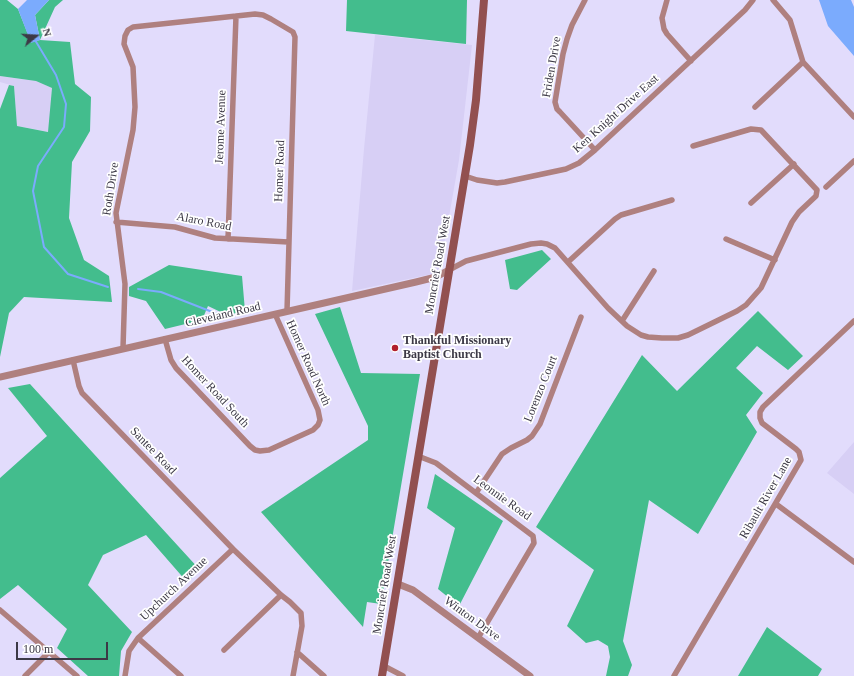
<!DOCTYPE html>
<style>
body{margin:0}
#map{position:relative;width:854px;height:676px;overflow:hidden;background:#e2dcfc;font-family:"Times New Roman",serif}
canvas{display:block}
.north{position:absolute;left:16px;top:16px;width:40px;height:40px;-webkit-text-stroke:3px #fff;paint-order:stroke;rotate:72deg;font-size:11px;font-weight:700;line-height:16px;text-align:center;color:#3c3946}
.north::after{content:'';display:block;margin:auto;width:14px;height:18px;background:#3c3946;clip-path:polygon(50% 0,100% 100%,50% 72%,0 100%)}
.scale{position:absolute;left:16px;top:642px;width:92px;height:18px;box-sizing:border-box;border:2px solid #3c3946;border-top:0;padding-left:5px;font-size:12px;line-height:14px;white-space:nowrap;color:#3c3946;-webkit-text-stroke:3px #fff;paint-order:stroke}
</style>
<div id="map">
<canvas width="854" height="676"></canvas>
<div class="north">N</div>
<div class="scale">100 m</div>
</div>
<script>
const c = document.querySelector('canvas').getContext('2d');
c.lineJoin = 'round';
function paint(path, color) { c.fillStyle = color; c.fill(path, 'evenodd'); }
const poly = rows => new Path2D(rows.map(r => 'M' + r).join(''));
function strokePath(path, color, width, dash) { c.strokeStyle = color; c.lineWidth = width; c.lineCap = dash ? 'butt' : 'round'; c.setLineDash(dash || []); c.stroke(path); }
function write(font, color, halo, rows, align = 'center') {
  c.font = font + ' "Times New Roman",serif'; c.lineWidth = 3.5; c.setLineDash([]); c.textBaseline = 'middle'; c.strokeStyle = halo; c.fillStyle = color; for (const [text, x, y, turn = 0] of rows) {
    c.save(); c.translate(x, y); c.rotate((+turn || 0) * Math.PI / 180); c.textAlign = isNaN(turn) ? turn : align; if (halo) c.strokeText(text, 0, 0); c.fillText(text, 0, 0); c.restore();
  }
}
paint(poly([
 [375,35,472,45,459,160,440,268,432,274,352,291,364,149],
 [0,76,36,81,52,88,49,132,17,126,14,86,0,82],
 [854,442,854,494,827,473]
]), '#d7cff5');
paint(poly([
 [0,0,7,0,18,9,31,42,40,40,35,15,49,0,63,0,55,7,40,40,70,42,75,84,91,97,90,131,72,162,69,218,84,260,109,276,112,302,24,297,9,313,0,357,0,109,9,85,14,86,17,126,48,132,52,88,36,81,0,76],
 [347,0,467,0,466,44,346,31],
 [542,250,551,259,517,290,510,289,505,260],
 [169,265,242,276,245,311,227,315,208,306,202,320,165,329,146,301,129,296,129,287],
 [340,307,361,373,420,374,381,604,367,602,363,627,261,512,368,440,368,426,315,314],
 [758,311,803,356,788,370,757,346,736,368,763,393,746,415,757,432,698,534,649,500,623,641,632,665,628,676,606,676,610,657,608,646,598,640,586,643,567,626,594,570,536,527,642,355,677,391],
 [30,384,200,570,187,582,146,535,103,555,88,585,132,632,121,651,119,676,88,676,57,648,67,629,18,585,0,599,0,478,47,436,8,388],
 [435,474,503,521,459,606,438,589,455,528,427,508],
 [767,627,822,669,818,676,738,676]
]), '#43bd8d');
paint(poly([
 [27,0,49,0,35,15,40,40,31,43,18,9],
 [819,0,851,0,854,7,854,56,828,26]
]), '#7babfd');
strokePath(poly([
 [35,40,56,75,66,104,64,127,38,166,33,191,44,247,68,274,108,287],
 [138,289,161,292,220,315]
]), '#7babfd', 2);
strokePath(poly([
 [585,0,572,25,567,39,563,54,555,102,557,109,560,112,595,150],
 [667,0,662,18,664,29,667,34,691,61],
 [773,0,790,20,803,62,854,117],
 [755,107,803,62],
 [465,176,477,180,497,183,505,182,566,169,579,163,595,150,745,10,753,0],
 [826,187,854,161],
 [751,203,794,164],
 [116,222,175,227,215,238,288,242],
 [228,239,236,16],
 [726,239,775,260],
 [568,262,615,219,621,215,672,200],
 [449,270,466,261,531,244,541,243,547,244,555,248,608,308,627,326,641,335,648,337,662,338,678,338,688,335,737,311,746,305,761,288,792,222,799,212,816,196,817,190,761,130,751,129,693,146],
 [622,321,654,271],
 [165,339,171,360,176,368,250,446,255,450,260,451,269,450,313,430,318,425,320,420,318,410,275,314],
 [123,348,125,284,116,213,133,130,135,107,133,67,124,44,125,36,128,30,133,27,255,14,263,15,271,19,293,32,295,37,287,311],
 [73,360,79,386,82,393,87,398,233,549,281,595,290,602,301,613,302,626,293,676],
 [418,456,436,463,533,536,534,543,478,638],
 [476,493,502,454,511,448,527,440,532,436,540,424,581,317],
 [776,504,854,562],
 [0,610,77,676],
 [138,638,181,676],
 [224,650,281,595],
 [297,652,324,676],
 [384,666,403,676],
 [25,676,49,652],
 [125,676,129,651,138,638,233,549],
 [674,676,801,460,799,452,796,449,762,423,760,418,760,412,763,407,854,321]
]), '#af807f', 5.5);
strokePath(poly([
 [0,377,416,282,436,277,449,270],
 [398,584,413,590,530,676]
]), '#af807f', 7);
strokePath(poly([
 [382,676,470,145,476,100,484,0]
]), '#925050', 8);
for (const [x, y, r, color] of [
 [395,348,4,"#b11f2c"]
]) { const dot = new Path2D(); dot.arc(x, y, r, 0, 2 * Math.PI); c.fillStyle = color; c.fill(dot); strokePath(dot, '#fff', 1.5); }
write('12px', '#3c3946', '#fff', [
 ["Friden Drive",552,67,-80],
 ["Ken Knight Drive East",616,114,-42],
 ["Jerome Avenue",221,127,-88],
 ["Homer Road",280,171,-88],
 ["Roth Drive",111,189,-81],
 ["Alaro Road",204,222,11],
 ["Moncrief Road West",438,265,-80],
 ["Cleveland Road",223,315,-13],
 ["Homer Road North",308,363,66],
 ["Lorenzo Court",541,389,-68],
 ["Homer Road South",215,392,47],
 ["Santee Road",153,451,46],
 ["Leonnie Road",502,498,36],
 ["Ribault River Lane",766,498,-60],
 ["Moncrief Road West",385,585,-81],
 ["Upchurch Avenue",174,589,-43],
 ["Winton Drive",472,619,36]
]);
write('bold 12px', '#3c3946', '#fff', [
 ["Thankful Missionary",403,341],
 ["Baptist Church",403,355]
], 'left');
</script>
